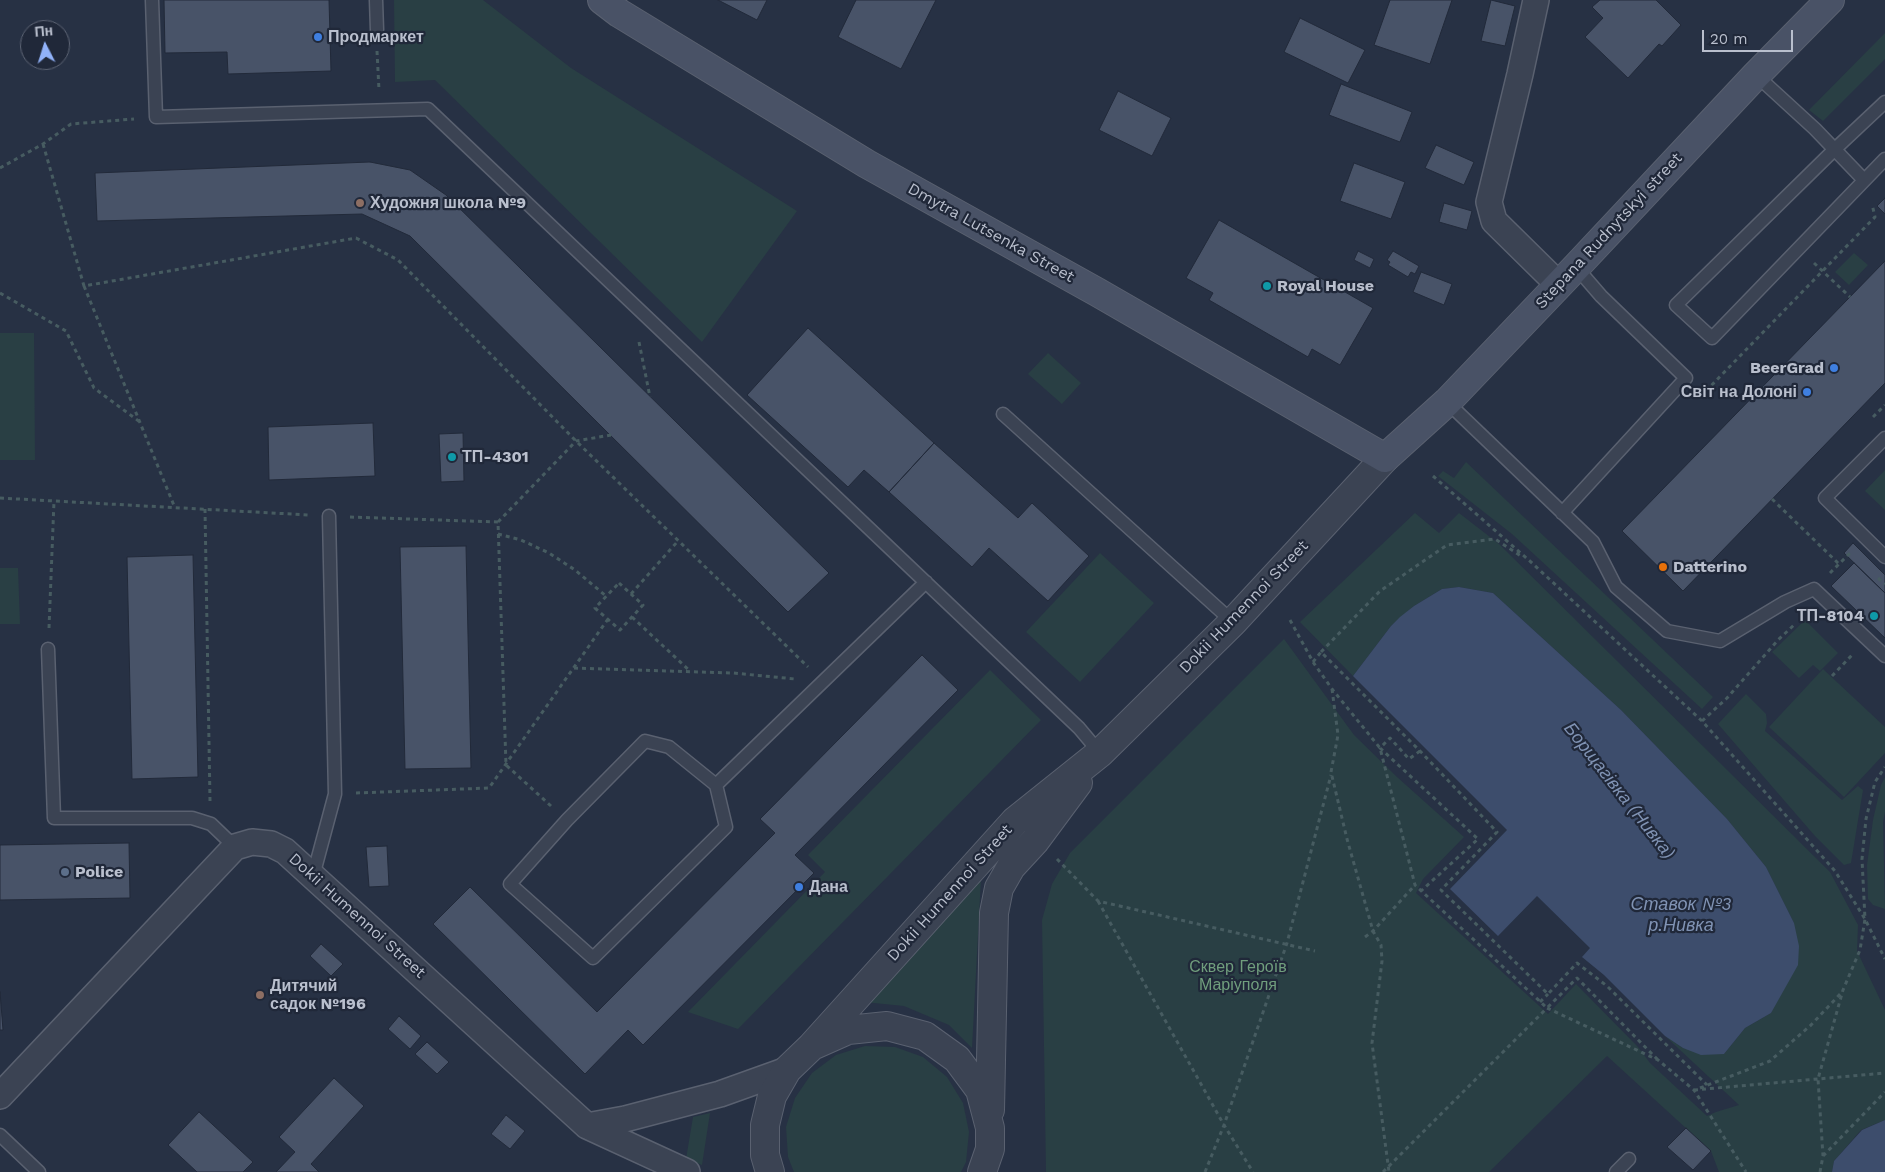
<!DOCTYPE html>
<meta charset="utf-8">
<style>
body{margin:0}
#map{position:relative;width:1885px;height:1172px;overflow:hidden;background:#273144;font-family:"Work Sans",sans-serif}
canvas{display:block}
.north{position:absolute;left:20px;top:20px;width:50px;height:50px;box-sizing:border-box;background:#202839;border:1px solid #5d6474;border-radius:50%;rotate:355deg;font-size:14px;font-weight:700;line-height:20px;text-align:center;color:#b9bfcd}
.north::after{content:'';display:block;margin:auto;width:18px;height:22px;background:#91b2f9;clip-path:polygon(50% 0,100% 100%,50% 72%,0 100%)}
.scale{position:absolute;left:1702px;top:30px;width:91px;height:22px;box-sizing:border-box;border:2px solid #b9bfcd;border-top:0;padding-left:6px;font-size:15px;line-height:18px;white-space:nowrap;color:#b9bfcd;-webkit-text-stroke:4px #202839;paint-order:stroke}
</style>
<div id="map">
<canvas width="1885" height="1172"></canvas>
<div class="north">Пн</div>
<div class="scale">20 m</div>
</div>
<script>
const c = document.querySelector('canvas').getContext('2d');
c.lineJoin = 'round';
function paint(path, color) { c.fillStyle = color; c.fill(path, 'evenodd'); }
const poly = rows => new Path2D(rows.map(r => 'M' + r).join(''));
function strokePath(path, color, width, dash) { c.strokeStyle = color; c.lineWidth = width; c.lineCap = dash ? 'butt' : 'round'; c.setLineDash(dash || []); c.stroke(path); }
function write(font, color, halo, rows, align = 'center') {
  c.font = font + ' "Work Sans",sans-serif'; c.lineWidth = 4.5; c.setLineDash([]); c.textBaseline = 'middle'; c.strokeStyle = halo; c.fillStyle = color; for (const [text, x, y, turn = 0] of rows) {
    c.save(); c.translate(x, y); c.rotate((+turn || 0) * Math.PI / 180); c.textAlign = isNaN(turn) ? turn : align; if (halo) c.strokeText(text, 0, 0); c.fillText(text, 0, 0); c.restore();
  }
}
paint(poly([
 [394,0,483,0,571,68,797,211,702,342,435,80,395,82],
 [1885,33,1885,59,1823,121,1809,110],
 [1854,253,1868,265,1849,285,1835,272],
 [0,333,34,333,35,460,0,460],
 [1048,353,1081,383,1062,404,1028,374],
 [1466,462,1713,697,1702,709,1512,534,1438,476,1443,471,1454,478],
 [1885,470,1885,510,1865,491],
 [1415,513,1439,533,1459,513,1499,544,1830,872,1858,925,1857,951,1885,1010,1885,1120,1861,1130,1834,1161,1832,1172,1719,1172,1711,1151,1607,1056,1489,1172,1046,1172,1042,920,1052,884,1070,853,1284,639,1354,735,1397,777,1464,837,1423,879,1416,893,1548,1014,1576,984,1638,1047,1650,1063,1707,1116,1716,1112,1739,1105,1665,1036,1683,1048,1724,1054,1745,1028,1771,1013,1794,923,1766,867,1727,819,1621,710,1493,593,1459,587,1442,589,1414,606,1391,626,1353,676,1300,622],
 [1100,553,1154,603,1080,682,1026,632],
 [0,568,18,568,20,624,0,624],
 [1805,620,1838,653,1820,671,1813,665,1799,678,1772,652],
 [1823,669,1885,727,1885,753,1844,797,1769,727],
 [990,670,1041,720,738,1029,688,1012,825,872,808,855],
 [1746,694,1766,714,1767,723,1765,731,1842,800,1858,786,1863,790,1851,863,1844,865,1815,836,1718,724],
 [1885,777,1885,812,1883,822,1885,909,1873,905,1868,899,1867,865,1873,820,1881,785],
 [981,878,972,1048,949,1025,904,1006,864,1002],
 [865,1046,895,1047,923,1057,947,1077,963,1103,969,1132,966,1162,961,1172,794,1172,788,1157,786,1127,795,1098,812,1073,836,1055],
 [710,1113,702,1165,686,1159,693,1117]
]), '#293f44');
paint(poly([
 [1459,587,1493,593,1621,710,1727,819,1766,867,1794,923,1799,946,1798,965,1771,1013,1745,1028,1724,1054,1701,1055,1683,1048,1665,1036,1604,975,1582,957,1590,948,1537,896,1498,936,1450,889,1507,830,1353,676,1391,626,1400,617,1414,606,1442,589],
 [1885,1120,1885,1172,1832,1172,1834,1161,1862,1130]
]), '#3d4d6c');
const building = poly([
 [164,0,329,0,331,71,228,74,227,52,165,53,164,0],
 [718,0,767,0,757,20,718,0],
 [856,0,936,0,901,69,838,37,856,0],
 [1390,0,1452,0,1430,64,1374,45,1390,0],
 [1491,0,1515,6,1505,46,1481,41,1491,0],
 [1600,0,1656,0,1681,25,1662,46,1659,44,1628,78,1585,37,1603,18,1592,7,1600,0],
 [1300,18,1365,50,1348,83,1284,52,1300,18],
 [1341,84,1412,112,1400,142,1329,115,1341,84],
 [1118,91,1171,118,1152,156,1099,130,1118,91],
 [1436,145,1474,162,1464,185,1425,168,1436,145],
 [370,162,410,170,446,195,829,573,788,612,410,236,362,214,97,221,95,173,370,162],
 [1354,163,1405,182,1391,219,1340,201,1354,163],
 [1885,198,1885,214,1877,206,1885,198],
 [1444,203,1472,211,1467,230,1439,222,1444,203],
 [1219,220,1373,308,1340,365,1312,349,1308,357,1209,300,1213,293,1186,278,1219,220],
 [1358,251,1374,259,1370,268,1354,260,1358,251],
 [1393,251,1419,266,1415,274,1411,272,1408,277,1388,265,1390,262,1387,260,1393,251],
 [1885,261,1885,383,1683,591,1622,531,1885,261],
 [1421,272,1452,284,1444,305,1413,292,1421,272],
 [808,328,934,443,889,492,864,470,848,487,747,395,808,328],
 [373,423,375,476,269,480,268,427,373,423],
 [463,433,464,481,441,482,439,434,463,433],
 [934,443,1018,518,1032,503,1089,556,1048,601,989,548,972,567,889,492,934,443],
 [1853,543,1885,575,1885,593,1844,553,1853,543],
 [466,546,471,768,405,769,400,547,466,546],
 [193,555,198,777,132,779,127,557,193,555],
 [1854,563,1885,593,1885,638,1831,586,1854,563],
 [922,655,958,690,795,855,814,873,643,1045,628,1030,585,1074,433,924,470,887,597,1012,775,833,760,819,922,655],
 [129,843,130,898,0,900,0,845,129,843],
 [387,846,389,886,369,887,366,847,387,846],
 [321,944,343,964,331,976,310,956,321,944],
 [0,992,3,1030,0,1030,0,992],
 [399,1016,421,1036,410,1049,388,1029,399,1016],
 [427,1042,449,1062,437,1074,415,1054,427,1042],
 [334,1078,364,1106,311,1164,319,1172,276,1172,295,1152,279,1137,334,1078],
 [199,1112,253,1162,243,1172,197,1172,168,1145,199,1112],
 [506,1115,525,1131,510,1149,491,1134,506,1115],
 [1686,1128,1711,1151,1693,1170,1667,1147,1686,1128]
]);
paint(building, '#485368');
strokePath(building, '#222a3a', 1);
const service = poly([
 [152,0,156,117,428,109,1079,728,1100,753],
 [376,0,377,30],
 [1756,75,1815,129,1864,180],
 [1885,102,1835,149,1676,305,1712,338,1885,159],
 [1447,402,1593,542,1616,587,1667,631,1720,641,1785,602,1814,589,1885,656],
 [1003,414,1233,622],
 [1885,438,1825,498,1885,557],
 [1562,513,1686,378,1601,296,1576,267],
 [48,649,54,818,192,818,211,824,235,847],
 [716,785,726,827,593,958,510,884,567,820,645,741,669,747,716,785,926,582],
 [313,876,335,794,329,516],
 [0,1135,39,1172],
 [1616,1172,1629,1159]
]);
const minor = poly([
 [1536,0,1520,74,1489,202,1494,221,1559,285],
 [0,1096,235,847,252,842,271,844,285,851,587,1126,687,1172],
 [587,1126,625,1119,720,1094,787,1070]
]);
const tertiary = poly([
 [812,1046,1015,821,1100,753,1233,622,1385,458],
 [990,1110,994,913,999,888,1011,867,1035,841,1078,783],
 [770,1172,765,1155,765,1125,772,1096,787,1070,812,1046,848,1030,887,1026,925,1036,957,1059,980,1090,990,1128,990,1149,982,1172]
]);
const secondary = poly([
 [602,0,619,13,867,164,1097,292,1385,458,1447,402,1576,267,1756,75,1830,0]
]);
strokePath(service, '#5a6170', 15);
strokePath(minor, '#5a6170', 28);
strokePath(tertiary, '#5a6170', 30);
strokePath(secondary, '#5a6170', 30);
strokePath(poly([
 [377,51,379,90],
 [43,144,84,286,356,238,398,260,576,441,808,667],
 [0,168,43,144,71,124,134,119],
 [1814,263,1850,297],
 [84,286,175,508],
 [0,293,66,331,94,388,140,422],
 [639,342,650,397],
 [1706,391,1875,217,1872,204],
 [1873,417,1885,405],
 [1433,476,1532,563,1702,721,1835,871,1865,919,1885,959],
 [0,498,309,515],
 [1772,499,1839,564],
 [205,509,210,801],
 [350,517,498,522],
 [498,534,521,540,549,553,575,570,606,596],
 [1830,573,1850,553],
 [1878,578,1885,584],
 [619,583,643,605,620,630,595,608,619,583],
 [631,594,678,541],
 [632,617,690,671],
 [1290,620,1313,662,1332,689,1380,748,1415,885,1547,1008,1577,978,1658,1060],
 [49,628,54,501],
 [1321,652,1380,591,1447,545,1495,539,1521,556],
 [1313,662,1321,652,1420,751,1497,832,1441,890,1548,994,1577,963,1607,986,1707,1085],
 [574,668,733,673,795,679],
 [1832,676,1852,655],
 [1332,689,1338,735,1331,772,1347,839,1373,931,1381,945,1382,961,1372,1043,1389,1172],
 [1702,721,1727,698,1778,640,1795,624],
 [1420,751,1409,759,1390,738,1380,748,1478,839,1421,891],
 [356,793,489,788,608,619],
 [551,806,506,765,498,522,576,441,611,435],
 [1057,859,1098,901,1315,951],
 [1098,901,1224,1125,1253,1172],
 [1365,937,1373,931,1415,885],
 [1540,1002,1548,994],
 [1700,1088,1770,1061,1811,1025,1843,991],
 [1694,1090,1885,1073],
 [1823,1156,1885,1092],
 [1205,1172,1224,1125,1287,943,1331,775],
 [1383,1172,1547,1008,1658,1060,1694,1090,1746,1172],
 [1820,1172,1823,1156,1818,1079,1843,990,1860,950,1865,919,1862,859,1866,819,1875,782,1885,767]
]), '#475c61', 3, [4, 4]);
strokePath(service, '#3b4353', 12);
strokePath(minor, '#3b4353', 25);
strokePath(tertiary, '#3b4353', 28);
strokePath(secondary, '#495266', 28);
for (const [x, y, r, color] of [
 [318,37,5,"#3f7fe0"],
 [360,203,5,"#8d6e63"],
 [1267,286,5,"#0f9aa8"],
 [1834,368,5,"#3f7fe0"],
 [1807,392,5,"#3f7fe0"],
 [452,457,5,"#0f9aa8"],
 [1663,567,5,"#e8710a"],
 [1874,616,5,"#0f9aa8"],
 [65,872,5,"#5c6f8a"],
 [799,887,5,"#3f7fe0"],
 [260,995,5,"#8d6e63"]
]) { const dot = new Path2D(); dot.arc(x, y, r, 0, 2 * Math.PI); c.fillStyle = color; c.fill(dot); strokePath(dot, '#202839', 2); }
write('bold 16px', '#b9bfcd', '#202839', [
 ["Продмаркет",328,37],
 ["Художня школа №9",370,203],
 ["Royal House",1277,286],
 ["BeerGrad",1824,368,"right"],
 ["Світ на Долоні",1797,392,"right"],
 ["ТП-4301",462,457],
 ["Datterino",1673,567],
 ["ТП-8104",1864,616,"right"],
 ["Police",75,872],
 ["Дана",809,887],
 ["Дитячий",270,986],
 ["садок №196",270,1004]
], 'left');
write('16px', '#b9bfcd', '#202839', [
 ["Stepana Rudnytskyi street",1609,231,-47],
 ["Dmytra Lutsenka Street",991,233,29],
 ["Dokii Humennoi Street",1244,607,-46],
 ["Dokii Humennoi Street",950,893,-48],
 ["Dokii Humennoi Street",357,916,42]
]);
write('16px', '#709e7d', '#202839', [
 ["Сквер Героїв",1238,967],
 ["Маріуполя",1238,985]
]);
write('italic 18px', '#8093b4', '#202839', [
 ["Борщагівка (Нивка)",1619,791,52],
 ["Ставок №3",1681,905],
 ["р.Нивка",1681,926]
]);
</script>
